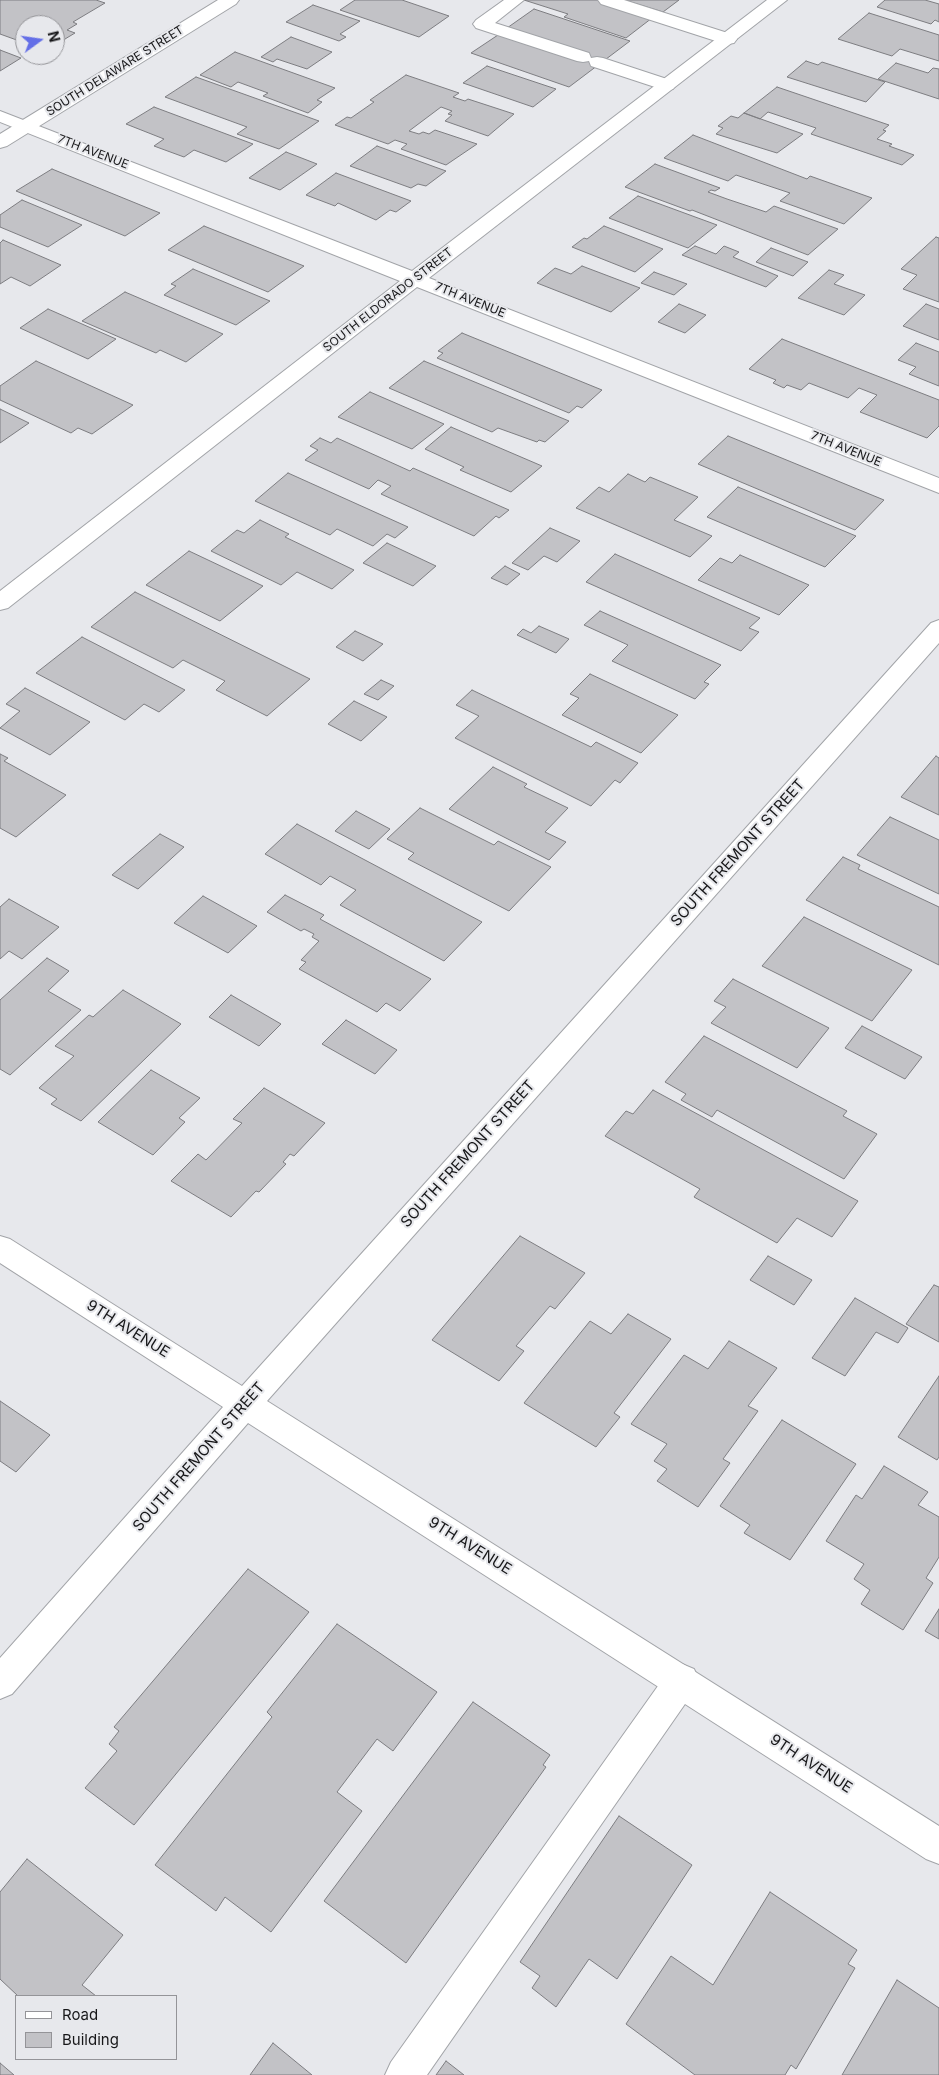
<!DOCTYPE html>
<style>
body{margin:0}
#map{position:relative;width:939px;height:2075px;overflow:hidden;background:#e7e8ec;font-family:Inter,sans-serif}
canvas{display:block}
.legend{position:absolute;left:15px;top:1995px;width:162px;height:65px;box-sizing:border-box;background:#e7e8ec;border:1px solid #949498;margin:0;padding:6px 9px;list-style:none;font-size:15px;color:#171719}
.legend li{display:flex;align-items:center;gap:10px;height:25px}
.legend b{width:25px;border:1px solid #949498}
.north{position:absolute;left:15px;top:15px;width:50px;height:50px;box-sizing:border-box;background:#e7e8ec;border:1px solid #949498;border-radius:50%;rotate:76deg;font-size:14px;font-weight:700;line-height:20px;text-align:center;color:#171719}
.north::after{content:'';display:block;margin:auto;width:18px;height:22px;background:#646fe7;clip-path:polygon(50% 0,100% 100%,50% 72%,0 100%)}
</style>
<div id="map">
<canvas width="939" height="2075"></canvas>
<ul class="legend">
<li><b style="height:6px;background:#fff"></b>Road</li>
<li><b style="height:14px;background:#c2c2c6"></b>Building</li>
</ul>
<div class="north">N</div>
</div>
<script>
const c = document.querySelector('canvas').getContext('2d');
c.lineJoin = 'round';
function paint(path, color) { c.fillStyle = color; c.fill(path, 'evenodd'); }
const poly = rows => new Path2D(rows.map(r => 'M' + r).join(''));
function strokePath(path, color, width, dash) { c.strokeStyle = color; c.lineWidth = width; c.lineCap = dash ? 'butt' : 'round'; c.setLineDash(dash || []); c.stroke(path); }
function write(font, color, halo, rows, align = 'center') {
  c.font = font + ' Inter,sans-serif'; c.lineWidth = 4; c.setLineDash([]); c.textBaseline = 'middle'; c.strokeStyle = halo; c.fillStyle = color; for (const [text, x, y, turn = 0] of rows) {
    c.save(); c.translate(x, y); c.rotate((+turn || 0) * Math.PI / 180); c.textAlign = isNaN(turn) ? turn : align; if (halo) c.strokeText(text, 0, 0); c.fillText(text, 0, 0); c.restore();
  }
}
const building = poly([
 [0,0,96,0,105,3,73,22,77,24,67,30,75,33,55,45,55,25,25,25,25,43,0,34,0,0],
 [355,0,402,0,449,16,419,37,340,10,355,0],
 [524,0,601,0,652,18,626,38,564,17,568,14,524,0],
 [624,0,679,0,663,12,624,0],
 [885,0,925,0,939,4,939,22,935,20,931,24,877,7,885,0],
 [313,5,360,21,340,34,346,37,339,41,286,22,313,5],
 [534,9,630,41,569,87,471,53,498,35,577,61,587,54,507,28,534,9],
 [869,13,939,35,939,61,900,49,892,56,838,39,869,13],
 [291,37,332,52,307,69,277,59,273,62,261,57,291,37],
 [0,50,21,58,0,71,0,50],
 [235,52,335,88,317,100,322,102,308,113,263,96,268,93,238,82,231,87,200,75,235,52],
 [806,61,818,65,822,62,885,82,866,102,787,77,806,61],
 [896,63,928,73,933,68,939,69,939,99,878,79,896,63],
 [487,66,556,89,533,107,463,83,487,66],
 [406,75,459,93,453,97,465,101,468,99,514,114,488,136,445,121,452,115,448,114,452,111,441,107,409,131,419,134,423,132,429,134,435,130,477,144,446,165,401,149,407,144,395,140,388,144,335,125,347,117,351,118,374,102,370,100,406,75],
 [196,77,319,121,279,149,237,134,247,127,165,97,196,77],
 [777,87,889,125,883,130,886,131,877,139,892,144,889,146,914,155,902,165,811,134,816,128,768,112,760,119,744,113,777,87],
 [154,107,253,144,226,162,194,150,184,157,154,146,164,139,126,124,154,107],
 [744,113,803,134,777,153,716,134,723,128,718,126,731,116,738,118,744,113],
 [693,135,807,179,810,176,872,198,844,224,780,201,790,193,736,175,728,181,664,158,693,135],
 [377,146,446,171,426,186,418,184,411,188,350,166,377,146],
 [286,152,317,164,280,190,249,178,286,152],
 [655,164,720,188,715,191,711,190,708,192,727,199,766,212,774,206,838,229,808,255,692,210,690,211,625,187,655,164],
 [52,169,160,213,125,236,16,191,52,169],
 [336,173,411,201,396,212,390,210,376,220,338,203,335,206,306,195,336,173],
 [638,196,717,225,688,248,609,218,638,196],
 [22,200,82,225,48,247,0,227,0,215,22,200],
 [204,226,304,266,268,292,168,250,204,226],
 [604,226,663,249,635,272,572,247,584,238,587,239,604,226],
 [936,237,939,238,939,302,903,289,917,275,901,269,936,237],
 [3,240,61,265,30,286,11,277,0,284,0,243,3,240],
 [695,246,716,254,724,246,739,252,733,257,778,276,766,287,682,255,695,246],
 [771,248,808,262,793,276,756,262,771,248],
 [582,266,640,288,611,312,537,283,555,268,571,274,582,266],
 [193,269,270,301,236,325,164,295,176,286,171,284,193,269],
 [829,270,844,275,834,284,865,295,844,315,798,298,829,270],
 [654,272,687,284,674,295,641,283,654,272],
 [125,292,223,334,186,362,160,350,156,353,82,321,125,292],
 [679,304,706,315,685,333,658,322,679,304],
 [926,304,939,309,939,340,903,326,926,304],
 [48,309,116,339,88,359,20,328,48,309],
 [462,333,602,390,582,408,577,406,569,413,437,358,443,353,438,351,462,333],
 [782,339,939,400,939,426,927,438,860,412,877,395,859,388,848,398,809,383,801,390,787,385,784,388,773,383,776,380,749,369,782,339],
 [916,343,939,352,939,386,909,374,916,367,898,360,916,343],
 [36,361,133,405,92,434,78,428,71,433,0,400,0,386,36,361],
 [424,361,569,421,545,442,539,440,537,442,498,428,492,432,389,388,424,361],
 [370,392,444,424,412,449,338,417,370,392],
 [0,409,29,423,0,443,0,409],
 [451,427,542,466,511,492,460,470,464,467,425,449,451,427],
 [728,436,884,500,855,530,698,464,728,436],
 [320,438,331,443,337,438,410,471,413,468,509,510,499,518,496,516,474,536,381,494,391,486,378,480,369,489,305,460,318,450,310,446,320,438],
 [288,473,408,527,395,538,387,534,373,546,337,529,330,535,255,501,288,473],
 [628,474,645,482,650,477,698,497,674,520,712,536,690,557,576,508,599,487,609,492,628,474],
 [738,487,856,536,825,567,707,517,738,487],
 [260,520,289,534,285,537,354,570,332,589,297,572,281,585,211,551,237,530,244,533,260,520],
 [550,528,580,541,557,562,544,556,528,570,512,563,550,528],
 [387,543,436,566,413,586,363,563,387,543],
 [189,551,263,586,220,621,146,585,189,551],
 [615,554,760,618,749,628,759,632,741,651,586,582,615,554],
 [740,555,809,585,779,615,698,580,720,558,732,563,740,555],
 [505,566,520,574,507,585,491,578,505,566],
 [135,592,310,679,267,716,216,690,225,681,183,660,173,668,91,627,135,592],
 [600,611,721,665,704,682,709,684,695,699,612,661,628,645,584,625,600,611],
 [539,626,569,639,556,653,517,635,523,629,531,633,539,626],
 [355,631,383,644,363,661,336,647,355,631],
 [82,637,185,690,159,712,144,704,125,720,36,673,82,637],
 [590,674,678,715,641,753,562,715,579,698,570,694,590,674],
 [381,680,394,686,378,700,364,694,381,680],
 [25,688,90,722,50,755,0,728,20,711,6,704,25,688],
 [472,690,591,747,596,742,638,763,620,783,615,780,591,806,455,738,479,716,456,705,472,690],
 [354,701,387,717,361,741,328,724,354,701],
 [0,754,8,758,4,761,66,795,16,837,0,828,0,754],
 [936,756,939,758,939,815,901,797,936,756],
 [493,767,527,784,524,787,568,808,545,832,566,842,549,860,449,809,493,767],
 [420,808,494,845,498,841,551,867,509,911,408,859,414,853,387,839,420,808],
 [356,811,390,829,369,849,335,831,356,811],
 [890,817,939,840,939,894,857,855,890,817],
 [297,824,482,922,444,961,340,905,356,890,330,876,321,885,265,854,297,824],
 [160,834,184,847,138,889,112,875,160,834],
 [843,857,860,865,858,869,939,907,939,965,806,900,843,857],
 [285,895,324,915,320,919,431,979,400,1011,386,1003,377,1012,299,969,306,962,301,960,319,941,312,937,314,934,304,929,301,931,267,912,285,895],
 [203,896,257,926,228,953,174,923,203,896],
 [9,899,59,927,22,959,9,951,0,959,0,907,9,899],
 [804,917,912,970,872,1021,762,966,804,917],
 [47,958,69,971,48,991,81,1010,10,1075,0,1069,0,1000,47,958],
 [733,979,829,1028,797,1068,711,1023,726,1007,714,1001,733,979],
 [123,990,181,1024,81,1121,51,1104,57,1099,39,1088,74,1056,55,1046,89,1015,93,1017,123,990],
 [231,995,281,1024,259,1046,209,1017,231,995],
 [346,1020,397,1050,375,1074,322,1044,346,1020],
 [862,1026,922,1057,905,1079,845,1048,862,1026],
 [704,1036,847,1111,843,1116,877,1134,844,1179,717,1110,712,1117,681,1100,686,1094,665,1082,704,1036],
 [151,1070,200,1098,179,1118,185,1122,153,1155,98,1122,151,1070],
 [264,1088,325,1123,294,1156,290,1154,283,1162,286,1164,259,1192,256,1191,231,1217,171,1181,198,1154,206,1160,242,1123,233,1119,264,1088],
 [653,1090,858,1201,832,1237,797,1218,777,1243,694,1197,700,1189,605,1136,626,1111,633,1114,653,1090],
 [520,1236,585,1273,555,1309,550,1306,516,1346,524,1351,499,1381,432,1340,520,1236],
 [768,1256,812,1280,794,1305,750,1280,768,1256],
 [934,1285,939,1287,939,1342,906,1324,934,1285],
 [855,1298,908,1328,898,1343,876,1332,845,1376,812,1358,855,1298],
 [628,1314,671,1339,614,1413,620,1417,596,1447,524,1403,590,1321,611,1334,628,1314],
 [729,1341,777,1368,748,1406,758,1411,723,1459,730,1463,698,1507,657,1481,667,1469,654,1461,667,1444,631,1424,684,1355,708,1369,729,1341],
 [939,1376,939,1457,937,1460,898,1437,939,1376],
 [0,1401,50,1435,16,1472,0,1461,0,1401],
 [782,1420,856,1464,790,1560,744,1533,750,1525,720,1506,782,1420],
 [884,1466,928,1492,918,1505,939,1517,939,1557,926,1578,933,1583,903,1630,861,1604,870,1590,854,1579,864,1564,826,1541,856,1495,862,1499,884,1466],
 [248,1569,309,1612,134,1825,85,1788,117,1751,109,1744,119,1731,114,1727,248,1569],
 [939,1609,939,1639,925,1631,939,1609],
 [337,1624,437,1692,393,1751,377,1739,337,1792,362,1811,271,1932,225,1897,216,1911,155,1865,272,1717,267,1712,337,1624],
 [473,1702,550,1755,543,1765,546,1767,406,1963,324,1901,473,1702],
 [619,1816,692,1865,617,1979,589,1959,556,2007,532,1988,540,1976,520,1962,619,1816],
 [27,1859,123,1935,82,1985,96,1996,18,1996,0,1979,0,1892,27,1859],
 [770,1892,857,1950,848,1964,855,1968,796,2069,791,2065,785,2075,695,2075,626,2024,671,1956,713,1985,770,1892],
 [897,1980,939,2008,939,2075,842,2075,897,1980],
 [273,2043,312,2075,250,2075,273,2043],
 [446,2061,464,2075,436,2075,446,2061],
 [0,2063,14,2075,0,2075,0,2063]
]);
paint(building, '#c2c2c6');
strokePath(building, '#7d7d81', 1);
const lane = poly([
 [504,0,524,0,495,23,589,53,591,58,597,57,603,58,673,81,676,85,673,89,667,90,661,89,591,66,589,61,583,62,577,61,476,28,473,24,476,20,504,0],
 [598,0,624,0,734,35,737,39,734,43,728,44,722,43,601,4,598,0],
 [682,1664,694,1669,699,1680,694,1691,427,2075,385,2075,391,2062,670,1669,682,1664]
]);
const street = poly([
 [767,0,787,0,429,278,939,478,939,493,417,287,8,608,0,610,0,591,400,281,0,122,0,111,412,271,767,0],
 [939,620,939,643,267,1401,939,1826,939,1864,926,1859,248,1423,12,1694,0,1699,0,1658,223,1407,0,1263,0,1236,10,1239,242,1386,931,623,939,620]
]);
const secondary = poly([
 [218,0,239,0,236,4,7,146,0,148,0,134,218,0]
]);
strokePath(lane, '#a2a4a8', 2);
strokePath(street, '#a2a4a8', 2);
strokePath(secondary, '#a2a4a8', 2);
paint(lane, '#fff');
paint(street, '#fff');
paint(secondary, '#fff');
write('12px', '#171719', '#e7e8ec', [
 ["SOUTH DELAWARE STREET",115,71,-32],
 ["7TH AVENUE",93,152,21],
 ["SOUTH ELDORADO STREET",388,300,-38],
 ["7TH AVENUE",470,300,22],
 ["7TH AVENUE",846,449,22]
]);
write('15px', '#171719', '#e7e8ec', [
 ["SOUTH FREMONT STREET",738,853,-48],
 ["SOUTH FREMONT STREET",468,1154,-48],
 ["9TH AVENUE",128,1329,32],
 ["SOUTH FREMONT STREET",199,1457,-49],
 ["9TH AVENUE",470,1546,32],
 ["9TH AVENUE",811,1764,33]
]);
</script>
